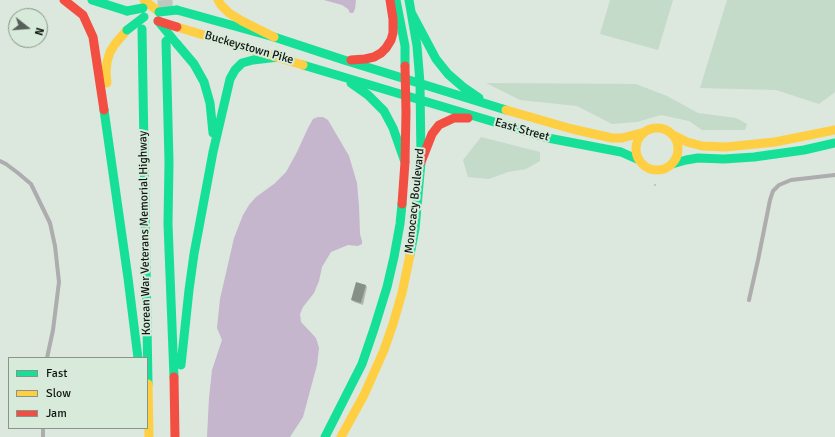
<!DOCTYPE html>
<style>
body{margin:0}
#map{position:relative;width:835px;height:437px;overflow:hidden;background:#dce7de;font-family:Signika,sans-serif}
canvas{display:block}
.legend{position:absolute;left:8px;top:357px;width:140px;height:72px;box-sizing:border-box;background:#d8ebdb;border:1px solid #88968a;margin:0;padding:5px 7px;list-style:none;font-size:12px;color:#101611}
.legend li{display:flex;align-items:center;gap:8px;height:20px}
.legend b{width:20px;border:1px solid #88968a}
.north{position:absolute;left:8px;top:8px;width:40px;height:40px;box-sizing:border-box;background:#d8ebdb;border:1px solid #88968a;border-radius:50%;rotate:107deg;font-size:11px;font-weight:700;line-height:16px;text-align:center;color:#101611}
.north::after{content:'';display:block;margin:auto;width:14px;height:18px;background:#575f59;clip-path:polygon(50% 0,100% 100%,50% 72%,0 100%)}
</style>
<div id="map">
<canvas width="835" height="437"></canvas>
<ul class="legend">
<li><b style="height:5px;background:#16e098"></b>Fast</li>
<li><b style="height:5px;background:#ffcf43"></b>Slow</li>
<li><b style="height:5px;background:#f24e42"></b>Jam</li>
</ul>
<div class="north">N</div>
</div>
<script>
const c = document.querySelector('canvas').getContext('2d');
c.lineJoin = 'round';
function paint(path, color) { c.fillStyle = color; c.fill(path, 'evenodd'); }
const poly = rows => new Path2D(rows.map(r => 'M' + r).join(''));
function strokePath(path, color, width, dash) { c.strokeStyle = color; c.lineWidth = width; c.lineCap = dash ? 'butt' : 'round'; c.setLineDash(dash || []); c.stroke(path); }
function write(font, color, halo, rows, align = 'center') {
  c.font = font + ' Signika,sans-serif'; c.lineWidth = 4; c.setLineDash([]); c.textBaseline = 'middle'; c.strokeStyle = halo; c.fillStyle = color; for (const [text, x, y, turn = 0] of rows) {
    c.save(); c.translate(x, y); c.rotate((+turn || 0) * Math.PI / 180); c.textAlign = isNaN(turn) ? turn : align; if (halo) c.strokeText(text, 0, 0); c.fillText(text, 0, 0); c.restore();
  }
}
paint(poly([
 [610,0,673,0,658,50,600,34],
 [727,0,835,0,835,92,819,104,776,90,700,88],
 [486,83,636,84,667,96,698,113,736,118,747,124,745,130,702,130,689,121,661,115,637,122,612,124,577,106,520,100],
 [481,137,540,152,540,161,526,169,508,172,489,179,468,177,463,160]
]), '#c4dbc9');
paint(poly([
 [324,0,356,0,355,9,353,13,350,13,348,9,342,5],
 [318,117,323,117,328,120,349,156,357,183,359,206,360,234,362,241,362,244,358,246,348,245,331,252,322,267,319,281,314,293,303,307,300,314,301,322,316,338,319,348,317,365,303,417,290,437,207,437,209,398,212,370,222,340,217,328,220,299,234,238,243,215,249,205,256,197,274,184,286,172,297,152,308,128,313,119]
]), '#c5b5cd');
paint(poly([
 [365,285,367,287,363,305,354,302,352,300]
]), '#0003');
paint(poly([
 [356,282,366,285,361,303,351,300]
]), '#859087');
strokePath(poly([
 [165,0,166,24]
]), '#bdc8bf', 15, [15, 8]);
strokePath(poly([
 [654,185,657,185]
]), '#a5a7a7', 1, [2, 3]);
strokePath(poly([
 [0,161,6,164,18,173,31,184,50,223,55,246,59,282,53,330,47,358],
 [749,300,758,260,770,200,773,191,779,185,791,180,835,175],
 [43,428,43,437]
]), '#adacae', 4);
strokePath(poly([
 [92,0,127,11],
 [396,0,405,46,405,66],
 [409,0,417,46,420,83,421,162,415,229,410,255],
 [177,10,274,37,344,60,506,110],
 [411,12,436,59,448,74,463,87,479,98],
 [142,29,148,384],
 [166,41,169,162,168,224,174,377],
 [177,44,194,64,204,82,210,103,213,133],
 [303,65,548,138,621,152,639,160],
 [351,83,368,95,384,111,393,128,405,162],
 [104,110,128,278,138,358],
 [672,164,686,160,698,158,724,159,754,157,804,150,835,143],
 [181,365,189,290,194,254,213,152,230,79,235,70,242,63,253,60,278,57],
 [325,437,362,364,374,329,387,287,394,257,400,224,402,204]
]), '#16e098', 9);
strokePath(poly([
 [144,0,159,12],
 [218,0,221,5,229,13,242,21,274,37],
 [177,27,303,65],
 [107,83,106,73,107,62,110,52,115,44,127,30],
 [506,110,572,129,612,138,622,138,645,132],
 '636 149a21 21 0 1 1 42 0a21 21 0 1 1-42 0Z',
 [673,135,687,142,702,146,726,147,775,142,835,130],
 [148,384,149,437],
 [341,437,364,395,384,350,393,324,402,293,410,255]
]), '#ffcf43', 9);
strokePath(poly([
 [64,0,83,15,93,37,104,110],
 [351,60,365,59,374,57,381,53,386,48,391,40,393,33,393,19,390,0],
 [421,162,432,134,439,125,454,118,468,118],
 [402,204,405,162,406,112,405,66],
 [174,377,175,437]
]), '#f24e42', 9);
strokePath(poly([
 [127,11,143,8],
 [159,12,177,10],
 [158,21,177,44],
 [127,30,144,17]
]), '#16e098', 9);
strokePath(poly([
 [158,21,177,27]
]), '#f24e42', 9);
write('12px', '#101611', '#d8ebdb', [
 ["Buckeystown Pike",249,48,16],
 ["East Street",522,130,16],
 ["Monocacy Boulevard",415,201,-84],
 ["Korean War Veterans Memorial Highway",145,233,-91]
]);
</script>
